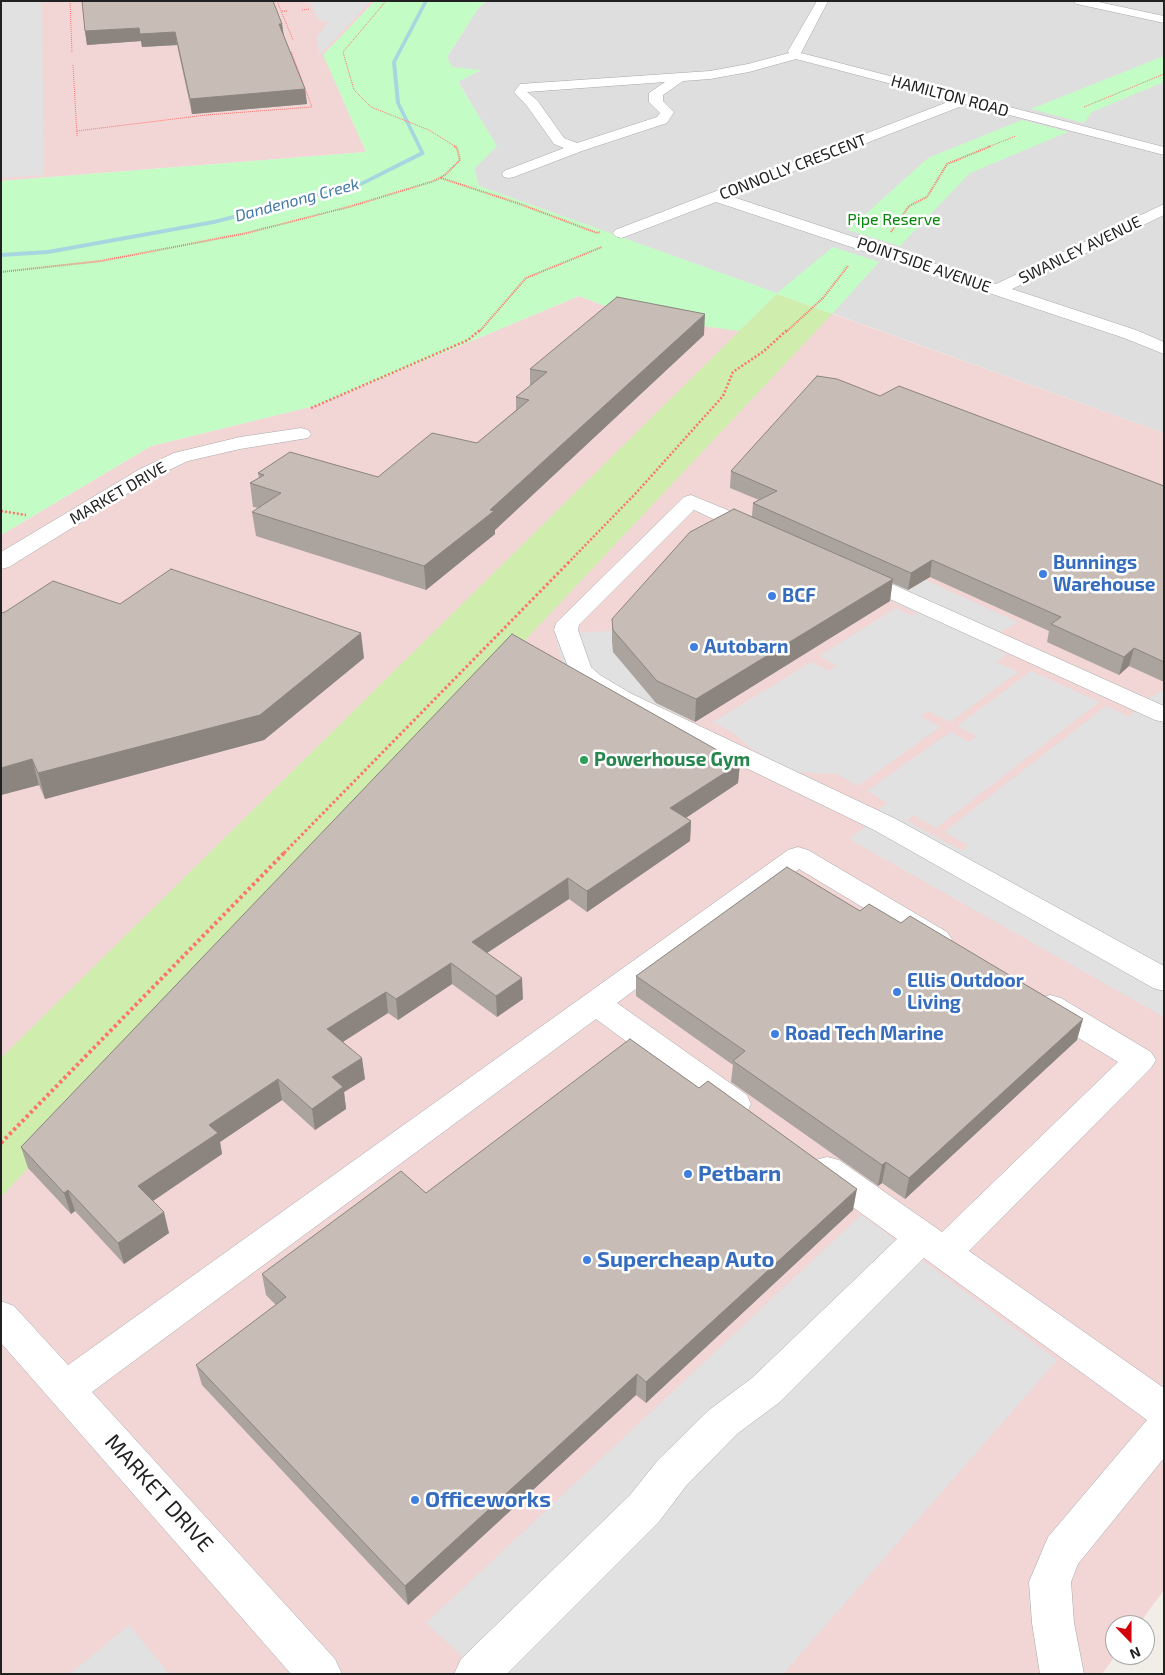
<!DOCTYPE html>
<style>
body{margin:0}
#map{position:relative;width:1165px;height:1675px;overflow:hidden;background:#f1ede7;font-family:"Exo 2",sans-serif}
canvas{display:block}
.frame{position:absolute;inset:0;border:2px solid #212121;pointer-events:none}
.north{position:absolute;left:1105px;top:1615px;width:50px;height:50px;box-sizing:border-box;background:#fff;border:1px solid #a6a6a6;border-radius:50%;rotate:158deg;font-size:14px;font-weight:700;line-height:20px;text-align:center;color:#212121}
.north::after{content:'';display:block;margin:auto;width:18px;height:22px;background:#d2000a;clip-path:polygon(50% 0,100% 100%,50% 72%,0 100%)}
</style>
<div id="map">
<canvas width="1165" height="1675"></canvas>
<div class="frame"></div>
<div class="north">N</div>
</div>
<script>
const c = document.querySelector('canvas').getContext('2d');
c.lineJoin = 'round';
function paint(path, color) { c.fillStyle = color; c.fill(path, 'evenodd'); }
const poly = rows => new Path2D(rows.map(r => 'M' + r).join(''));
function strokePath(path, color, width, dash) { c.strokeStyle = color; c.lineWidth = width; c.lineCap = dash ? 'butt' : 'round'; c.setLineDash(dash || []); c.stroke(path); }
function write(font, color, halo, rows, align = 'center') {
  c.font = font + ' "Exo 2",sans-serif'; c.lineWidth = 5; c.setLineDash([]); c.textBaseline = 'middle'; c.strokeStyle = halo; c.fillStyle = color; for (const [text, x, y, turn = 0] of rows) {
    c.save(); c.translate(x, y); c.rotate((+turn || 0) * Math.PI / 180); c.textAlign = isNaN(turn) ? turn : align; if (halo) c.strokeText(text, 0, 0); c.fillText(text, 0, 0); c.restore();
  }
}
paint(poly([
 [487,1,1164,1,1164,433,479,186,474,169,496,146,458,81,480,71,451,67,447,57,479,7]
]), '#dfdede');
paint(poly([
 [1,1,375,1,324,55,366,152,1,181],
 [777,294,1164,433,1164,1590,1138,1625,1115,1625,1116,1655,1102,1674,1,1674,1,535,151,446,318,405,579,296,635,317]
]), '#f2d6d6');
paint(poly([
 [777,294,832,314,1,1197,1,1058]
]), '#cfedac');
paint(poly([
 [375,1,487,1,479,7,447,57,452,67,481,70,458,82,497,146,474,169,479,186,777,293,833,247,879,262,832,314,777,294,739,331,635,317,579,296,318,405,151,446,1,535,1,181,366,152,323,55],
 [1164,56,1164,82,1092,112,1084,123,1031,109],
 [1022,120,1068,132,970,173,900,246,848,230,928,158]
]), '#c4fcc6');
paint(poly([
 [1,1,42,1,44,175,1,178],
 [309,1,371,1,320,55,316,37,329,22,319,20],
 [906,571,1017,622,984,643,1007,654,996,662,1018,672,950,722,928,711,920,716,940,727,858,786,837,774,795,772,751,748,732,732,713,722,811,662,829,671,837,666,819,656,896,608,912,616,917,613,872,592],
 [612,631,613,652,705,708,662,733,564,670,555,634],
 [1031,671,1099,702,936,828,913,815,907,821,962,851,968,845,944,832,1106,706,1129,717,1149,698,1164,690,1164,1017,849,839,865,827,883,806,888,803,867,791,950,732,970,742,977,736,957,726],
 [861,1215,1057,1360,783,1674,482,1674,426,1623],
 [129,1625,169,1674,70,1674]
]), '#e1e1e1');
paint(poly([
 [424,1,428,1,396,62,400,103,425,154,363,185,214,224,48,254,1,257,1,253,48,250,214,220,359,183,420,152,396,103,392,62,424,1]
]), '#a6d6e0');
const minor = poly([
 [817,1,828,1,801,53,1164,147,1164,155,967,104,730,196,996,284,1164,204,1164,215,1012,289,1136,330,1164,342,1164,354,1124,338,716,202,627,236,621,238,615,236,613,233,615,230,953,100,796,59,749,72,710,79,683,81,663,95,663,101,674,112,667,123,582,151,514,177,509,178,504,177,502,174,504,171,564,148,554,144,527,106,514,92,520,84,710,71,748,64,789,53,788,51,817,1],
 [665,82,649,93,649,102,660,113,657,117,577,143,564,138,537,100,527,92,665,82],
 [1072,1,1094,1,1164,16,1164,23,1077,4,1072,1],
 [301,428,308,430,311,434,308,438,240,449,188,461,154,477,9,567,1,569,1,552,140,469,174,453,240,437,301,428],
 [691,495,764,525,767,530,764,535,756,536,748,535,694,510,579,625,578,630,591,667,600,675,630,693,894,818,1164,966,1164,991,1153,988,874,830,612,703,582,685,571,675,554,630,556,623,684,497,691,495],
 [856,568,1164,706,1164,722,1155,720,848,580,845,575,848,570,856,568],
 [798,847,808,850,947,932,952,939,947,946,937,949,927,946,799,869,617,1003,747,1095,751,1104,747,1113,735,1116,723,1113,596,1019,92,1392,335,1659,342,1674,291,1674,1,1343,1,1301,14,1306,68,1365,788,850,798,847],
 [1050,995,1061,998,1151,1052,1156,1060,1151,1068,969,1251,1164,1388,1164,1458,1078,1564,1071,1582,1074,1623,1084,1674,1040,1674,1032,1623,1029,1582,1048,1537,1147,1420,924,1258,780,1402,737,1434,686,1486,658,1523,507,1674,454,1674,461,1659,630,1495,658,1460,709,1410,752,1378,897,1239,815,1180,810,1170,815,1160,827,1157,839,1160,942,1232,1118,1062,1039,1014,1035,1006,1039,998,1050,995]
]);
strokePath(minor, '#a8a8a8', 1);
strokePath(poly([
 [70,1,72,53],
 [277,1,293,40],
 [386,1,343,52,354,90,371,107,429,130,456,147],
 [302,10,310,9],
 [282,11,287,11],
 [73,65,77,136],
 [1084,107,1164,74],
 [77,131,206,115,312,107,291,51],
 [988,147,1016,136]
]), '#ff736b', 1, [1, 1]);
strokePath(poly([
 [441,178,520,204,597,233,600,232],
 [891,232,909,206,927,197,947,164,991,146],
 [1,272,101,261,247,233,352,206,434,181,445,175,460,160,457,148,454,146],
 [479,332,526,278,602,247],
 [786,332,823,298,848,266]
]), '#ff736b', 2, [1, 1]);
strokePath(poly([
 [311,408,468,340,480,330],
 [1,511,26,515],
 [568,563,636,493,723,396,733,372,764,351,787,330]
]), '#ff736b', 2.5, [2, 2]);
strokePath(poly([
 [284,853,569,562]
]), '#ff736b', 3, [2.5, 2.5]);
strokePath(poly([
 [1,1143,285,852]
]), '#ff736b', 4, [3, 3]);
paint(minor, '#fff');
paint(poly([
 [282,24,284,36,305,89,307,104,192,114,177,45,142,47,141,41,87,45,85,31],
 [704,335,495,530,495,534,426,590,256,536,252,512,259,508,253,507,250,483,259,478,258,473,378,477,477,443,516,410,516,397,530,386,530,369],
 [880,396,1164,486,1164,682,1129,666,1119,675,1047,642,1049,631,930,577,908,590,892,583,890,601,695,722,656,703,613,652,612,641,612,619,752,516,753,503,759,500,730,488,731,471],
 [120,604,364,658,264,740,45,799,39,785,1,795,1,613],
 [740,763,738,783,686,818,691,821,690,841,587,912,569,899,487,953,523,999,497,1017,452,984,398,1020,388,1013,343,1042,365,1079,344,1092,346,1109,315,1130,282,1100,220,1142,222,1154,153,1201,169,1233,124,1264,75,1211,71,1214,28,1168,21,1147],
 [636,976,1077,1040,905,1199,882,1183,878,1186,731,1082,733,1065,636,996],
 [426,1193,853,1210,646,1403,636,1395,408,1605,202,1385,196,1365,276,1305,266,1295,262,1274]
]), '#aba39d');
paint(poly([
 [279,24,282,24,284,38],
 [139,28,141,41,87,45,85,31],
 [175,32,177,45,142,47,140,34],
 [305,89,307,104,192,114,190,99],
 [705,314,704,335,495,530,495,534,426,590,424,566,490,510],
 [932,560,930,577,908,590,911,573],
 [893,579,890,601,695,722,696,699],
 [361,633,364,658,264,740,45,799,38,773],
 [1134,648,1129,666,1119,675,1124,657],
 [32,759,39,785,1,795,1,768],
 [740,763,738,783,669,829,670,808],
 [691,821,690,841,587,912,587,891],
 [568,878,569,899,473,962,472,942],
 [451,963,452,984,398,1020,396,999],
 [522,978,523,999,497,1017,496,996],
 [386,992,388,1013,330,1050,327,1029],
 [1083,1019,1077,1040,905,1199,909,1178],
 [362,1058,365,1079,344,1092,346,1109,315,1130,312,1109,332,1077],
 [278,1079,282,1100,220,1142,222,1154,144,1207,138,1186,209,1125],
 [886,1162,882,1183,878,1186,882,1165],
 [857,1189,853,1210,646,1403,646,1382],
 [68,1190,75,1211,71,1214,64,1193],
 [164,1212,169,1233,124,1264,118,1243],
 [637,1374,636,1395,408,1605,405,1586]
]), '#8b847f');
const building = poly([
 [82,1,273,1,282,24,279,24,305,89,190,99,175,32,140,34,139,28,85,31,82,1],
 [617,297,705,314,490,510,494,511,424,566,252,512,281,493,250,483,264,475,258,473,290,452,378,477,432,433,477,443,529,400,516,397,547,372,530,369,617,297],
 [817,376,837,379,880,396,899,386,1164,486,1164,662,1134,648,1124,657,1051,624,1061,617,932,560,911,573,753,503,777,491,731,471,817,376],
 [734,509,893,579,696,699,657,681,613,630,612,619,690,532,734,509],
 [171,569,361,633,260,715,38,773,32,759,1,768,1,613,5,612,53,581,120,604,171,569],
 [512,634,740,763,670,808,691,821,587,891,568,878,472,942,522,978,496,996,451,963,396,999,386,992,327,1029,362,1058,332,1077,343,1087,312,1109,278,1079,209,1125,218,1133,138,1186,164,1212,118,1243,68,1190,64,1193,21,1147,512,634],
 [787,867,860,911,869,904,901,923,910,916,1083,1019,909,1178,886,1162,882,1165,733,1061,745,1051,636,976,787,867],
 [630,1039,699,1088,708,1081,857,1189,646,1382,637,1374,405,1586,196,1365,286,1297,262,1274,401,1171,426,1193,630,1039]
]);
paint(building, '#c7bdb6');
strokePath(building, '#8b847f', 1);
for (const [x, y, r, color] of [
 [1043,574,5,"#3f7fe0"],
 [772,596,5,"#3f7fe0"],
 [694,647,5,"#3f7fe0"],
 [584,760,5,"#2e9e5b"],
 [897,992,5,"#3f7fe0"],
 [775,1034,5,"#3f7fe0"],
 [688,1174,5,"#3f7fe0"],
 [587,1260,5,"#3f7fe0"],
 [415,1500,5,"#3f7fe0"]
]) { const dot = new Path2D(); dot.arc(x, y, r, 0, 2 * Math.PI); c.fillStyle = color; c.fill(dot); strokePath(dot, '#fff', 2); }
write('16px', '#212121', '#fff', [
 ["HAMILTON ROAD",950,96,15],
 ["CONNOLLY CRESCENT",793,167,-21],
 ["SWANLEY AVENUE",1080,250,-26],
 ["POINTSIDE AVENUE",924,265,19],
 ["MARKET DRIVE",118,493,-30]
]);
write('italic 16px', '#4278a5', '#fff', [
 ["Dandenong Creek",297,200,-15]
]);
write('16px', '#08860c', '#fff', [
 ["Pipe Reserve",894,220]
]);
write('bold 19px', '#366cbe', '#fff', [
 ["Bunnings",1053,563],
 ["Warehouse",1053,585],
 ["BCF",782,596],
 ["Autobarn",704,647],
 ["Ellis Outdoor",907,981],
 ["Living",907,1003],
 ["Road Tech Marine",785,1034]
], 'left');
write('bold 19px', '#27864d', '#fff', [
 ["Powerhouse Gym",594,760]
], 'left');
write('bold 22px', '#366cbe', '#fff', [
 ["Petbarn",698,1174],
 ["Supercheap Auto",597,1260],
 ["Officeworks",425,1500]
], 'left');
write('22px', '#212121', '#fff', [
 ["MARKET DRIVE",159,1493,48]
]);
</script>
